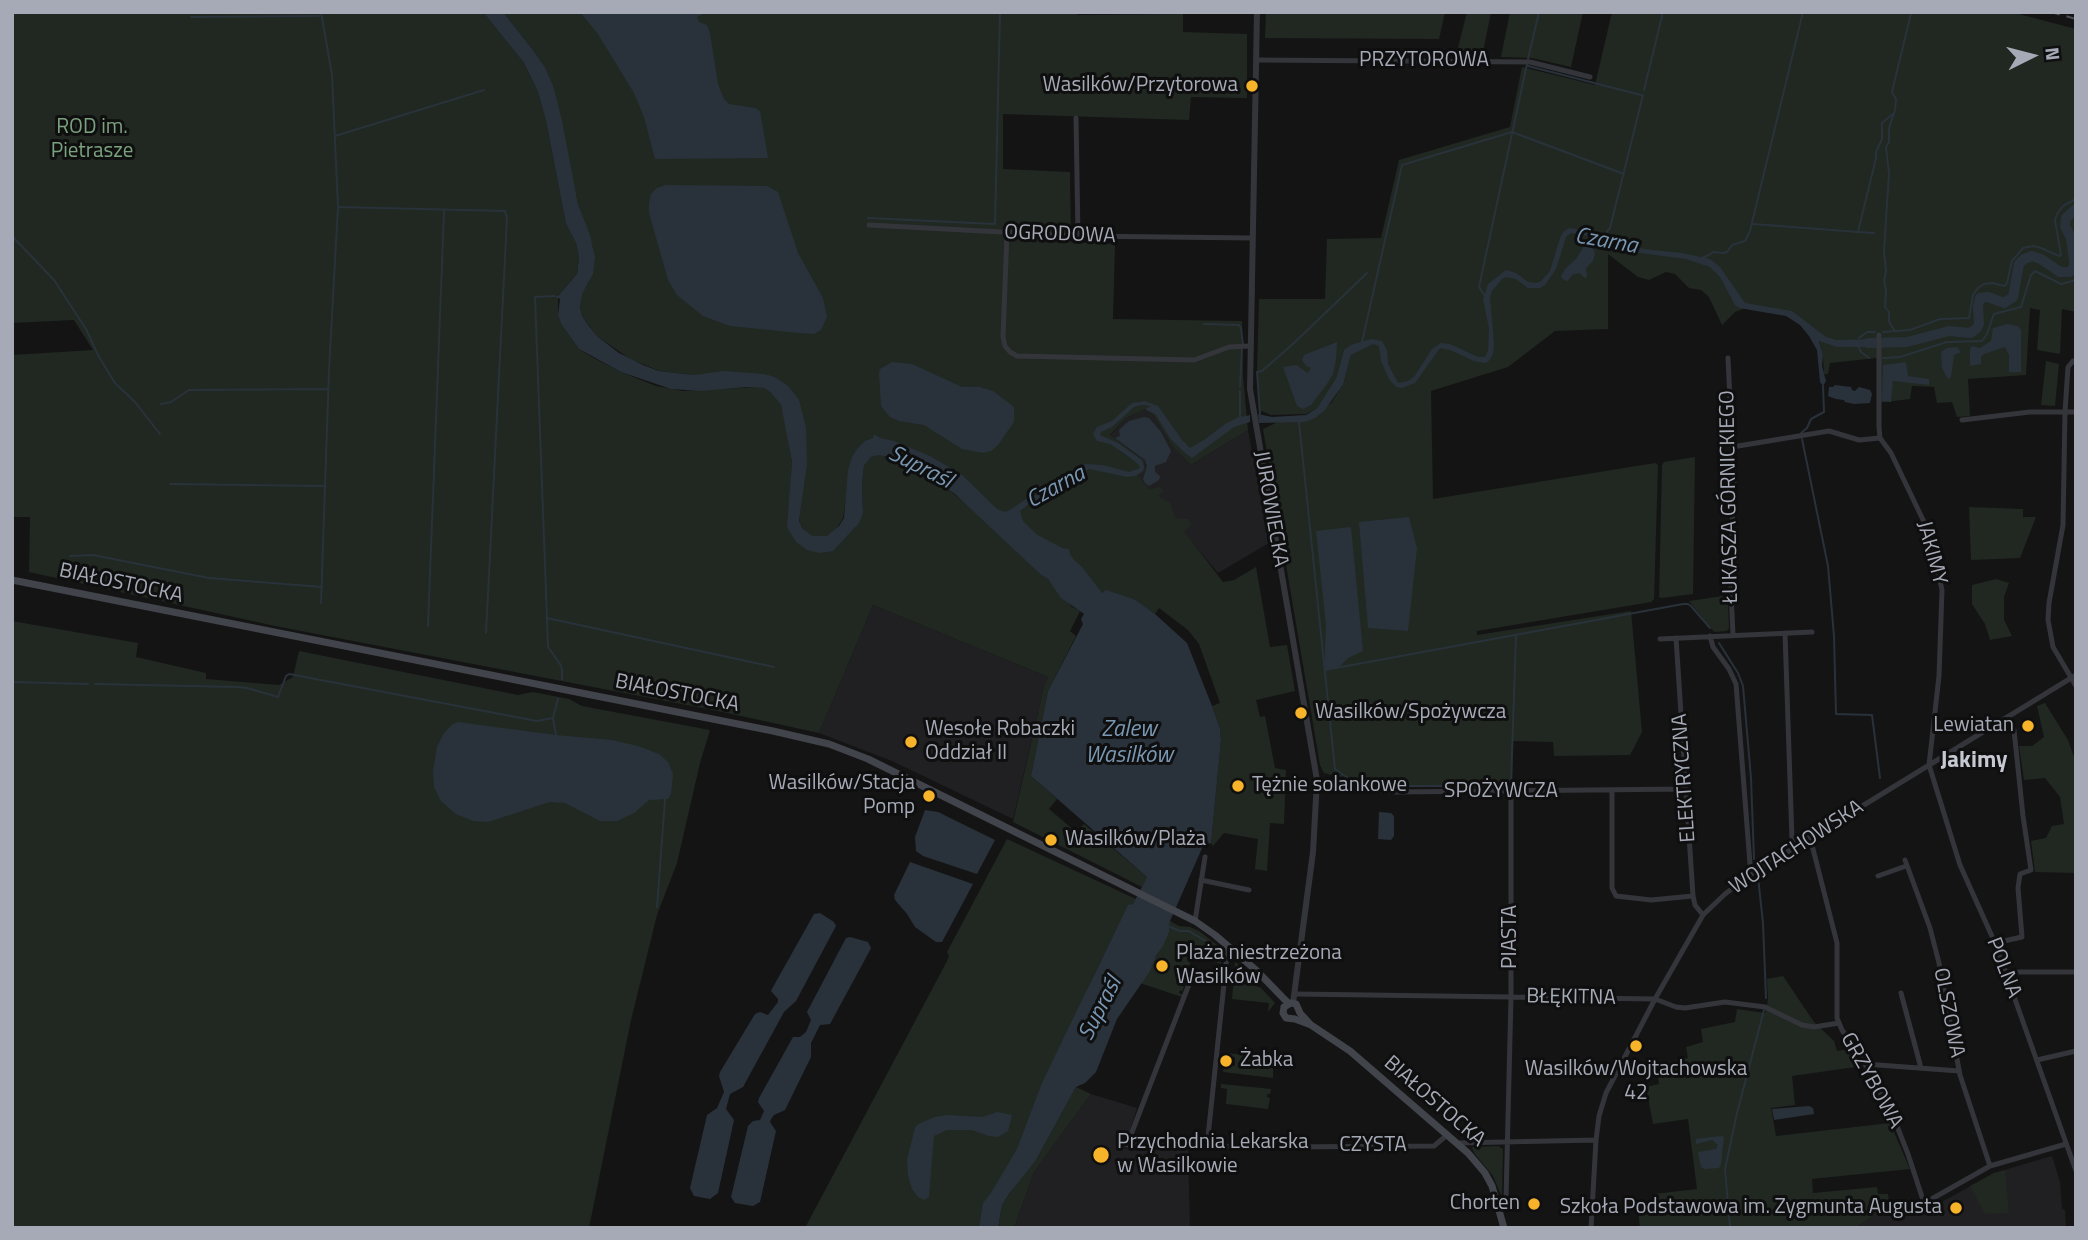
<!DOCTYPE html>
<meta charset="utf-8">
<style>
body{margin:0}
#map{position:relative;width:2088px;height:1240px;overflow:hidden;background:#141415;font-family:"Titillium Web",sans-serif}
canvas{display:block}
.frame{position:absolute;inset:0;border:14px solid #a5aab6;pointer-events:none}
.north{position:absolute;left:1997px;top:21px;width:70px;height:70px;-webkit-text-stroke:5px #0f0f10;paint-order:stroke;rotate:84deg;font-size:19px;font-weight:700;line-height:28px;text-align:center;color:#a5aab6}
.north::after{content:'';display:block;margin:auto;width:24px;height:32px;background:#a5aab6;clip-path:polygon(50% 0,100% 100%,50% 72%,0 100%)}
</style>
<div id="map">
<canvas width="2088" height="1240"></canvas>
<div class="frame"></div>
<div class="north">N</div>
</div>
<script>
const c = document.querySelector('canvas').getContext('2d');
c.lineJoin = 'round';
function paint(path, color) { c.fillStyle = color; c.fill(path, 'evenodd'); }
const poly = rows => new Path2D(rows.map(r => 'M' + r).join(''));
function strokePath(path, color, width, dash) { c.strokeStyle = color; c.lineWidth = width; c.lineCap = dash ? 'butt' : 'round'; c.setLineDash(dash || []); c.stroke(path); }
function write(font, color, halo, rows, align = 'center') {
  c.font = font + ' "Titillium Web",sans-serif'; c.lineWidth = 6; c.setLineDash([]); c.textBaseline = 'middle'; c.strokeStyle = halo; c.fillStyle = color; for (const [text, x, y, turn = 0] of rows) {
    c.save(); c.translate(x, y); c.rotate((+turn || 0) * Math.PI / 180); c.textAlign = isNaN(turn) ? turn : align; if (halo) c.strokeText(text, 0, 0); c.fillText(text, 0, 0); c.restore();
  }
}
paint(poly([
 [1149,408,1172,446,1191,465,1248,430,1269,543,1218,573,1137,476,1110,436,1126,418],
 [873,605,1048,677,1044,686,1013,819,892,761,819,733],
 [1091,1094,1137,1108,1124,1149,1188,1150,1190,1228,1014,1228,1034,1172],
 [2052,1156,2060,1182,2062,1209,2065,1210,2066,1228,1855,1228,1888,1206,1917,1205,1922,1213,1994,1173]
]), '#202022');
paint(poly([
 [12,12,483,12,524,63,538,92,546,121,566,224,576,243,579,257,577,274,558,296,558,315,561,324,579,349,590,356,621,372,656,386,683,391,756,387,764,388,770,392,781,405,784,418,792,462,791,488,807,550,863,513,862,485,864,466,871,457,879,454,940,483,969,506,1041,575,1048,579,1072,607,1080,611,1070,631,1076,636,1048,691,1031,776,1057,799,1049,809,1076,832,1084,824,1147,877,1142,887,1013,822,1044,686,1048,677,873,605,819,733,718,711,275,626,29,572,30,517,12,517,12,355,93,350,74,320,12,323],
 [503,12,1077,12,1078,15,1183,14,1183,32,1247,34,1247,98,1191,97,1189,120,1003,114,1003,169,1070,172,1071,242,1115,244,1113,319,1242,321,1243,376,1248,430,1191,465,1172,446,1149,408,1126,418,1110,435,1144,461,1145,470,1138,476,1149,489,1160,487,1163,491,1158,496,1170,503,1175,518,1188,519,1192,524,1184,531,1223,582,1234,580,1256,567,1270,647,1287,645,1295,691,1256,700,1260,717,1265,716,1275,768,1286,770,1284,824,1270,823,1267,871,1255,869,1258,839,1224,833,1213,846,1211,843,1221,741,1220,728,1212,706,1220,703,1199,644,1188,630,1159,608,1155,614,1136,600,1102,593,880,438,852,457,843,518,835,531,827,537,812,537,802,528,799,521,807,466,775,377,694,375,660,371,630,359,597,336,582,316,580,307,581,294,589,282,593,248,578,204,553,85,545,67,533,50],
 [1266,12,1445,12,1439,39,1265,38],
 [1467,12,1491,12,1482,57,1456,56],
 [1510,12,1583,12,1571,67,1532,58,1501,57],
 [1612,12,2011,12,2076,29,2076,312,2062,309,2060,354,2037,350,2040,310,2030,308,2026,375,1968,379,1970,416,1957,417,1952,402,1937,403,1934,387,1912,386,1910,399,1877,403,1877,358,1830,363,1828,374,1824,374,1823,355,1819,340,1790,314,1745,308,1735,312,1722,325,1709,297,1701,290,1689,288,1675,274,1666,272,1649,280,1638,277,1608,254,1608,329,1555,331,1508,367,1431,391,1433,499,1655,463,1658,465,1654,599,1651,602,1477,631,1477,635,1631,611,1642,732,1630,755,1554,756,1553,742,1513,741,1512,788,1507,785,1396,786,1349,779,1345,776,1339,777,1324,773,1320,765,1263,429,1284,419,1305,422,1331,403,1343,385,1351,355,1357,351,1344,350,1336,378,1317,408,1306,414,1271,415,1259,410,1257,372,1259,299,1325,299,1327,239,1381,238,1399,160,1510,127,1522,67,1595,85],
 [2046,361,2059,364,2055,406,2041,405],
 [1695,457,1693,594,1662,598,1659,597,1662,465,1664,462],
 [1969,507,2023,509,2023,517,2036,517,2020,558,1971,560],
 [1996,579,2009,583,2004,597,2004,620,2012,636,1990,640,1985,624,1972,604,1972,585],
 [1723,596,1723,603,1728,603,1729,628,1727,631,1714,632,1689,601],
 [12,621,138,643,136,657,206,673,206,679,279,685,293,677,299,651,518,695,533,692,569,699,582,706,710,730,700,763,677,863,657,915,631,1020,589,1228,12,1228],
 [2045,703,2068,740,2076,763,2076,873,2035,872,2031,841,2046,838,2052,826,2064,824,2060,797,2045,778,2024,780,2019,746,2032,746,2044,737,2037,706],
 [1007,839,1136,899,1133,904,1128,906,1092,979,985,1228,805,1228,946,963,949,956,947,952],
 [1170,921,1179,926,1190,927,1199,931,1217,945,1221,953,1221,964,1208,960,1207,962,1190,956,1192,959,1180,984,1184,987,1182,991,1180,990,1179,993,1183,995,1182,997,1140,983,1163,945,1170,927],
 [1235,963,1237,963,1256,986,1261,988,1275,1003,1268,1012,1269,1003,1232,999],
 [1783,976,1814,1022,1834,1041,1837,1051,1851,1049,1862,1066,1792,1076,1795,1105,1771,1108,1776,1136,1890,1123,1910,1169,1812,1179,1813,1193,1877,1187,1878,1194,1888,1194,1889,1201,1915,1199,1917,1205,1888,1206,1855,1228,1640,1228,1638,1210,1656,1208,1654,1194,1697,1189,1688,1119,1653,1124,1646,1087,1659,1084,1656,1065,1688,1058,1686,1047,1703,1042,1701,1029,1735,1022,1737,1009,1765,1013,1768,1000,1767,979],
 [1226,1053,1274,1058,1271,1067,1273,1068,1273,1078,1223,1072,1224,1066,1235,1066,1235,1057,1225,1056],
 [1221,1084,1271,1089,1270,1094,1267,1094,1267,1097,1270,1098,1268,1109,1226,1104,1227,1089,1221,1088],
 [1076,1087,1091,1094,1034,1172,1014,1228,998,1228,1002,1205,1022,1175,1036,1160],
 [1498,1146,1503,1149,1502,1194,1501,1195,1493,1176,1474,1153,1472,1147],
 [2005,1170,2009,1213,1985,1214,1970,1186,1994,1173]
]), '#202821');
paint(poly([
 [483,12,503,12,533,50,545,67,553,85,562,121,578,204,590,235,595,257,593,274,582,294,580,307,582,316,589,326,597,336,619,353,643,365,659,371,694,375,724,371,764,374,775,377,788,386,799,400,806,427,807,466,799,521,802,528,812,536,827,536,839,526,844,518,848,470,852,457,857,449,865,441,873,438,874,434,880,438,894,441,930,456,962,475,997,509,1005,512,1010,510,1026,499,1046,491,1083,464,1103,465,1129,472,1140,468,1139,465,1128,456,1110,444,1097,441,1093,434,1097,427,1112,421,1132,403,1145,401,1158,406,1182,440,1190,448,1204,440,1225,424,1239,417,1240,414,1242,417,1250,415,1250,422,1234,427,1192,458,1185,453,1170,438,1156,415,1145,409,1151,406,1142,405,1134,407,1112,427,1101,432,1100,435,1118,443,1142,460,1144,467,1143,471,1135,476,1127,477,1089,469,1049,496,1029,504,1020,511,1023,521,1036,534,1062,548,1069,549,1070,554,1074,560,1082,567,1102,593,1106,590,1136,600,1155,614,1187,643,1212,706,1220,728,1221,741,1211,843,1203,846,1170,921,1169,932,1163,946,1156,956,1150,971,1117,1019,1096,1072,1085,1083,1076,1087,1036,1160,1009,1194,1002,1205,998,1228,979,1228,983,1203,991,1193,1017,1149,1042,1083,1067,1031,1128,905,1133,904,1147,877,1031,776,1048,691,1083,624,1081,619,1084,614,1061,598,1048,579,1041,575,955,494,924,474,895,459,879,455,871,457,864,466,862,485,863,513,859,523,833,551,820,553,807,550,796,542,787,527,792,462,781,405,770,392,764,388,747,387,701,391,671,389,621,372,579,349,561,324,558,315,560,299,554,296,558,296,577,274,579,257,576,243,566,224,546,121,538,92,524,63],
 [580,12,708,12,697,17,699,22,707,25,710,33,718,84,724,99,729,104,755,108,760,111,768,158,655,159,644,117,634,93,598,34],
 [665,185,767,186,778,192,798,253,823,298,827,317,821,330,814,334,799,333,730,326,703,316,677,295,668,280,649,213,649,203,651,194,657,188],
 [1569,228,1599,232,1624,244,1644,249,1682,253,1710,259,1720,267,1745,303,1792,311,1826,337,1836,340,1876,339,1877,347,1837,347,1819,341,1823,355,1822,366,1826,381,1823,386,1820,382,1817,350,1809,336,1800,325,1786,316,1739,308,1735,305,1720,277,1710,267,1686,259,1632,252,1594,237,1571,233,1566,237,1556,269,1545,285,1540,288,1528,288,1516,279,1506,277,1502,279,1492,291,1490,297,1494,344,1493,354,1488,362,1484,363,1474,361,1450,350,1440,348,1415,383,1402,388,1396,387,1389,379,1381,361,1379,346,1373,344,1351,355,1343,385,1324,411,1315,418,1305,422,1259,423,1258,414,1272,417,1306,415,1317,408,1336,378,1344,350,1351,345,1371,339,1382,341,1387,350,1388,364,1398,383,1408,381,1414,377,1432,349,1441,343,1450,344,1478,357,1485,357,1488,351,1489,328,1483,300,1488,284,1506,270,1516,273,1528,282,1537,283,1541,281,1550,271,1560,238,1563,232],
 [1584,246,1593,247,1595,253,1593,261,1586,268,1587,277,1585,278,1579,273,1572,275,1568,281,1564,280,1561,277,1565,269,1576,259],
 [2007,324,2018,326,2021,330,2021,372,2009,372,2009,355,2005,347,1984,354,1981,357,1981,364,1970,366,1970,349,1972,346,1980,348,1991,341,1993,328],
 [1337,342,1336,360,1333,374,1327,384,1311,405,1303,409,1297,406,1283,367,1296,365,1308,373,1311,368,1306,366,1302,360,1304,355],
 [1957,347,1961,352,1954,355,1951,377,1948,379,1942,368,1941,352,1947,348],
 [892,362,912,364,962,387,980,387,993,391,1014,407,1014,422,998,445,991,451,983,453,962,449,924,425,899,421,890,417,881,406,879,373,880,369],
 [1906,362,1908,376,1929,379,1929,385,1893,381,1891,402,1882,401,1883,365],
 [1835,385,1851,387,1852,390,1855,391,1859,387,1870,390,1872,394,1870,403,1854,404,1845,402,1844,400,1836,399,1828,396,1829,387,1833,387],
 [1144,417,1149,418,1161,432,1171,451,1166,462,1155,466,1155,472,1160,476,1159,480,1149,486,1145,483,1143,479,1147,466,1145,460,1115,438,1120,436,1119,430,1129,421],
 [1409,517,1417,548,1408,631,1368,628,1359,522],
 [1351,527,1363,651,1348,658,1338,668,1324,671,1326,625,1316,531],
 [458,722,556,735,612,740,638,746,659,754,668,762,673,774,671,794,668,799,649,800,634,813,617,821,600,821,565,803,550,802,488,822,473,821,456,814,441,801,434,787,433,771,437,747,444,733,453,724],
 [925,810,938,812,995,840,977,874,923,856,916,851,915,837],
 [1379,812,1391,813,1394,816,1394,836,1391,840,1378,839],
 [910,862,973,884,942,942,936,942,915,927,907,914,895,900,894,895],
 [820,913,834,922,836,926,796,1001,784,1012,743,1087,730,1094,726,1109,734,1120,718,1193,710,1199,694,1196,690,1188,707,1115,717,1108,724,1092,719,1076,720,1072,755,1014,760,1012,768,1015,778,1002,778,999,771,991,773,987,814,914],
 [850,937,868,942,871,948,869,952,830,1024,820,1025,811,1043,811,1057,785,1110,774,1115,771,1119,770,1122,776,1131,760,1202,753,1206,735,1203,731,1197,748,1126,753,1121,760,1120,764,1111,758,1102,759,1098,793,1037,800,1037,806,1032,811,1020,807,1012,846,938],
 [1809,1106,1813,1108,1814,1114,1774,1120,1772,1109],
 [997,1112,1012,1115,1008,1131,998,1137,989,1136,972,1130,947,1130,934,1136,929,1197,924,1200,918,1197,912,1189,908,1176,907,1160,915,1128,918,1124,935,1117,947,1115,983,1117],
 [1721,1136,1724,1137,1721,1164,1719,1168,1704,1169,1701,1167,1698,1152,1716,1149,1718,1145,1712,1140,1696,1144,1696,1139]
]), '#29323a');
strokePath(poly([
 [321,12,332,75,338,207,329,370,321,603],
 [191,17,319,16],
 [1528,59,1539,12],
 [1528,66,1641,95],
 [1644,90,1663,12],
 [335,136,484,90],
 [338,207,505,211,507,218,486,633],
 [868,218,995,224,1000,12],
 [1753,224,1858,232,1876,158,1876,152,1882,139,1882,123,1893,114],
 [1858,232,1874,233],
 [12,236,54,280,86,329,99,357,115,383,135,402,160,434],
 [1603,236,1610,228,1643,95],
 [1702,258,1709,255,1713,252,1723,253,1727,252,1732,245,1745,241,1750,231,1803,12],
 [554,296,535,297,548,647,560,664,562,669,562,679],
 [1485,296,1479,287,1527,64],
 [1204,324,1239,325,1241,328,1243,344],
 [1895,331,1889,322,1889,312,1885,307,1886,290,1884,281,1886,271,1884,251,1889,173,1886,147,1889,142,1889,128,1895,110,1896,99,1892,92,1911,13],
 [1883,332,1910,330,1940,319,1969,318,1973,295,1978,288,1984,284,1992,283,2005,286,2007,283,2012,261,2023,248,2033,246,2041,248,2059,256,2061,255,2055,220,2057,214,2063,206,2076,199],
 [1859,338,1867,332,1875,332],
 [1362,342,1402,165,1512,132,1624,174],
 [1858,346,1861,352,1869,358],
 [1883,358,1900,357,1947,342,1982,341,1987,334,1994,314,2021,307,2031,275,2035,271,2061,284,2076,280],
 [1240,387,1242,349],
 [161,404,171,402,189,390,328,389],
 [1260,414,1257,372,1262,371,1294,343,1367,273],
 [1240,415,1240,391],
 [1299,422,1335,769,1349,779,1396,786,1489,786],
 [1801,433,1807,428,1811,419,1824,412,1823,386],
 [1802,439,1828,566,1834,636,1836,714,1872,715,1880,778],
 [170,484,325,486],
 [70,556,93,555,209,578,322,587],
 [547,618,774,667],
 [428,626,444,211],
 [1719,643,1738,673,1743,686,1751,778,1754,859],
 [1325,670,1683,604,1688,604,1691,606,1710,628],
 [12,682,88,684],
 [95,684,237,687,247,688,278,697,286,676,289,674,537,721,553,718,558,699],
 [553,719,556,735],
 [1511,784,1516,635],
 [1758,877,1763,923,1766,998],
 [657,907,665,799],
 [1170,927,1180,931,1189,931,1209,943],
 [1730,1228,1725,1169,1737,1113,1764,1010]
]), '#29323a', 2);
strokePath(poly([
 [1868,343,1907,342,1949,331,1971,333,1977,328,1979,324,1978,306,1980,298,1988,297,2004,303,2013,297,2019,264,2024,259,2032,256,2041,259,2060,272,2070,272,2074,267,2074,261,2071,238,2065,226,2066,218,2076,209]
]), '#29323a', 10);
strokePath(poly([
 [1256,60,1530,62,1590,77],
 [1076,118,1078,236],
 [869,225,1078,236,1252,238],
 [1007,233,1003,337,1005,346,1010,352,1017,356,1194,360,1229,347,1250,346],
 [1879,335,1879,427,1880,438,1891,453,1925,524,1932,544,1942,590,1939,676,1929,765,1960,865,1995,943,2076,1171],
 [1728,358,1734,483,1730,570,1733,635],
 [2076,362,2073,361,2068,367,2065,412,2063,525,2049,603,2048,620,2053,647,2076,686],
 [1962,420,2030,412,2076,412],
 [1732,447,1829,431,1859,440,1880,438],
 [1785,633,1792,840,1795,847],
 [1710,636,1713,647,1729,669,1736,684,1750,864,1753,873],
 [1676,638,1693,896,1695,905,1703,915],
 [1660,639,1812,632],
 [1317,780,1396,792,1686,789],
 [1612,791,1612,888,1616,896,1651,900,1693,896],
 [1808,838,1812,845,1837,943,1837,1018,1842,1030,1865,1064,1895,1121,1908,1154,1923,1200,1928,1201,1990,1166,2066,1144],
 [1905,860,1930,928,1939,963,1960,1075,1990,1166],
 [1878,876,1906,866],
 [1201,880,1249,890],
 [1195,921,1205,857],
 [1995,943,2022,937,2018,888,2020,874,2031,870,2023,816,2014,730,2007,717],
 [2005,972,2076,972],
 [1225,975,1199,973,1191,979,1127,1145,1277,1147,1434,1146,1447,1135],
 [1901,993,1921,1068],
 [1296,994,1655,999,1676,1007,1685,1008,1725,1002,1765,1007,1802,1025,1814,1027,1839,1023],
 [2037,1060,2076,1051],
 [1865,1064,1959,1071],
 [1457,1143,1596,1140],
 [1207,1146,1228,946],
 [1499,1205,1506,1199,1511,997,1511,792],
 [1591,1228,1596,1140,1599,1116,1606,1093,1655,999,1703,915,1725,894,1753,873,2076,675]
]), '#34353b', 5);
strokePath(poly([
 [1257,12,1250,389,1317,780,1313,852,1293,1003]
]), '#34353b', 6);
strokePath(poly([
 [12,580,773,731,829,744,868,759,1195,921,1215,935,1257,971,1288,1003],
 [1284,1007,1291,1003,1296,1004,1300,1013,1311,1025,1350,1051,1468,1153,1485,1173,1492,1186,1504,1228],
 [1284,1007,1283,1013,1286,1018,1295,1019,1311,1025]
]), '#42444b', 7);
strokePath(poly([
 [2051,12,2076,19]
]), '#4b4d54', 2, [9, 7]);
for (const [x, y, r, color] of [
 [1252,86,7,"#f7b32a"],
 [1301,713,7,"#f7b32a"],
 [2028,726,7,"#f7b32a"],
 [911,742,7,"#f7b32a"],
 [1238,786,7,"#f7b32a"],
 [929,796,7,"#f7b32a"],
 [1051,840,7,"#f7b32a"],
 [1162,966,7,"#f7b32a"],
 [1636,1046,7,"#f7b32a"],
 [1226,1061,7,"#f7b32a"],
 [1101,1155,9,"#f7b32a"],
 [1534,1204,7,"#f7b32a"],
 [1956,1208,7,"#f7b32a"]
]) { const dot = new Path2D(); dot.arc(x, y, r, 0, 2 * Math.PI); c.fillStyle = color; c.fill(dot); strokePath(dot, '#0f0f10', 2.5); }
write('21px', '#a5aab6', '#0f0f10', [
 ["PRZYTOROWA",1424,61],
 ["OGRODOWA",1060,235,2],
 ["ŁUKASZA GÓRNICKIEGO",1730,497,-91],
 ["JUROWIECKA",1270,509,80],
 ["JAKIMY",1931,553,75],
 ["BIAŁOSTOCKA",121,584,12],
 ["BIAŁOSTOCKA",677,694,11],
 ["ELEKTRYCZNA",1685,778,-94],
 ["SPOŻYWCZA",1501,792],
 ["WOJTACHOWSKA",1797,848,-33],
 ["PIASTA",1511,937,-90],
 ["POLNA",2003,968,69],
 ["BŁĘKITNA",1571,998,1],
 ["OLSZOWA",1948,1013,79],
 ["GRZYBOWA",1871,1081,61],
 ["BIAŁOSTOCKA",1434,1102,41],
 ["CZYSTA",1373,1146]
]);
write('21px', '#a5aab6', '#0f0f10', [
 ["Wasilków/Przytorowa",1238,86,"right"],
 ["Wasilków/Spożywcza",1315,713],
 ["Lewiatan",2014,726,"right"],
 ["Wesołe Robaczki",925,730],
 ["Oddział II",925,754],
 ["Wasilków/Stacja",915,784,"right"],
 ["Pomp",915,808,"right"],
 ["Tężnie solankowe",1252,786],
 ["Wasilków/Plaża",1065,840],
 ["Plaża niestrzeżona",1176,954],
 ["Wasilków",1176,978],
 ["Żabka",1240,1061],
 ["Wasilków/Wojtachowska",1636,1070,"center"],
 ["42",1636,1094,"center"],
 ["Przychodnia Lekarska",1117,1143],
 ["w Wasilkowie",1117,1167],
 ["Chorten",1520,1204,"right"],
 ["Szkoła Podstawowa im. Zygmunta Augusta",1942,1208,"right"]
], 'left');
write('21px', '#7ba27e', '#0f0f10', [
 ["ROD im.",92,128],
 ["Pietrasze",92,152]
]);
write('italic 23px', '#7a98b3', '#0f0f10', [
 ["Czarna",1606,242,10],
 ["Supraśl",920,468,27],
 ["Czarna",1056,488,-29],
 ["Zalew",1129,730],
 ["Wasilków",1129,756],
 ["Supraśl",1101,1009,-63]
]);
write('bold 23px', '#c6c9d2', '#0f0f10', [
 ["Jakimy",1974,761]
]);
</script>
